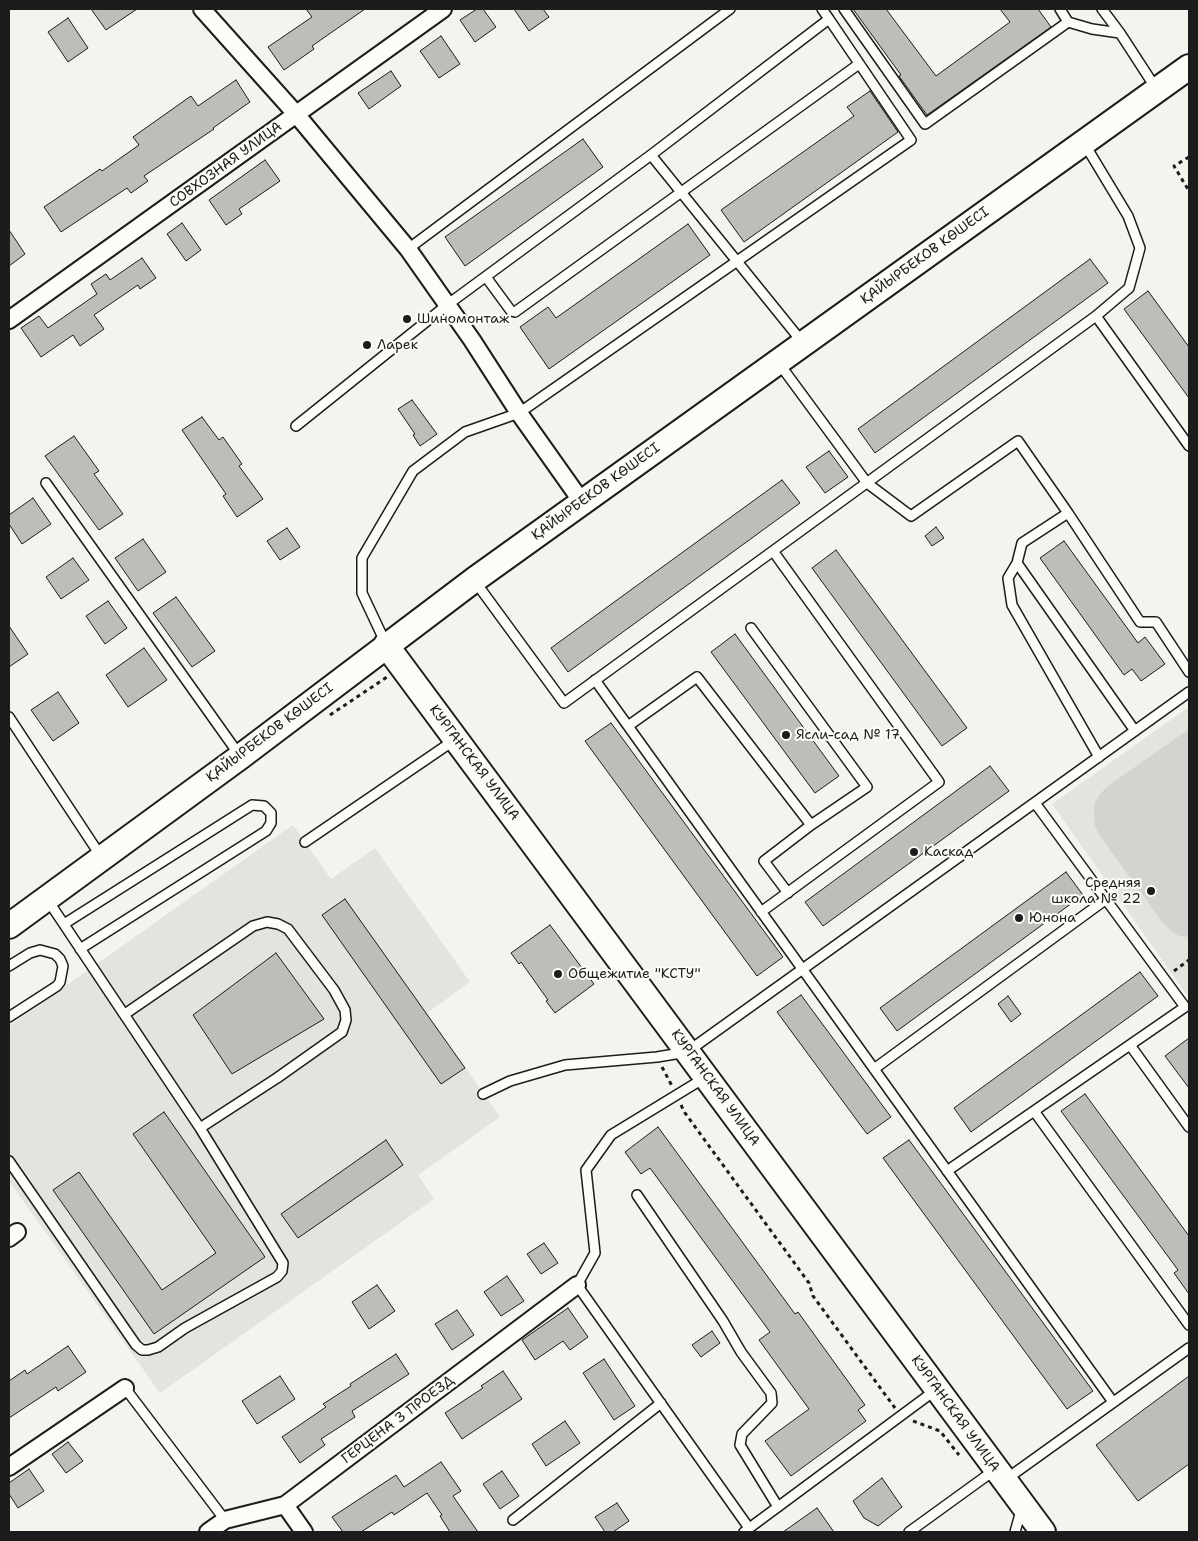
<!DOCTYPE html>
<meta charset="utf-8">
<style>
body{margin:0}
#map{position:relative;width:1198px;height:1541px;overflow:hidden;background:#f4f3ee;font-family:"Shantell Sans",sans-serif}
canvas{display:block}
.frame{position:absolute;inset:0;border:10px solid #1c1c1c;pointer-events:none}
</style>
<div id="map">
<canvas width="1198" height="1541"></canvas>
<div class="frame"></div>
</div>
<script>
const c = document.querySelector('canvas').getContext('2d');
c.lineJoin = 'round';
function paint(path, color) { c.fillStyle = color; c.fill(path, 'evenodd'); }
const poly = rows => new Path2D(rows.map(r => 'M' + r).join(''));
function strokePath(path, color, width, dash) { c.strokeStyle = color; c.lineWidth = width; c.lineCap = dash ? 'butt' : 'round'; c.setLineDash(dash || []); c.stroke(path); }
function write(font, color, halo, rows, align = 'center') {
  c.font = font + ' "Shantell Sans",sans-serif'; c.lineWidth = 4; c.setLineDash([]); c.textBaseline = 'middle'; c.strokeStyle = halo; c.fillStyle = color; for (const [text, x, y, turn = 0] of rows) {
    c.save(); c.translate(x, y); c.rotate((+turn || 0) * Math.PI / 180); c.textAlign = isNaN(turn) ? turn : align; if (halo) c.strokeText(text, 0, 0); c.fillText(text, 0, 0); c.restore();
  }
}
paint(poly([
 [1189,707,1189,998,1052,804],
 [293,825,331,879,375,848,470,982,427,1013,500,1117,418,1175,434,1199,160,1393,9,1181,9,1026]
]), '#e4e3de');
paint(poly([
 [1189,729,1189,937,1179,936,1170,930,1162,922,1100,836,1095,826,1094,814,1095,803,1100,794,1108,786]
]), '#d4d3cf');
const building = poly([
 [91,9,137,9,106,30,91,9],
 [306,9,365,9,312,46,314,49,284,70,268,47,312,17,306,9],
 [477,9,483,9,496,27,475,42,460,20,477,9],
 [514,9,543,9,549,17,529,31,514,9],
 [853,9,886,9,936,76,1010,22,1000,9,1038,9,1051,27,927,115,899,76,901,75,853,9],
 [68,18,88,48,68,62,48,32,68,18],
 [441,36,460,64,439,78,420,51,441,36],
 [391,71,401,86,369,109,358,93,391,71],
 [236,80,250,102,213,128,214,129,144,176,148,181,131,193,127,188,61,232,44,207,100,169,102,171,139,145,133,137,191,96,198,106,236,80],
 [870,91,898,132,744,242,721,210,854,116,847,107,870,91],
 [583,139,603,167,465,266,445,237,583,139],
 [265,160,280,181,239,209,242,214,226,225,209,200,265,160],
 [182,223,201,250,186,261,167,234,182,223],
 [688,224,710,255,549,369,520,327,548,307,556,318,688,224],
 [9,230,25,254,9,266,9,230],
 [142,258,156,278,140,289,138,285,94,315,104,329,80,346,73,335,41,357,21,328,39,316,48,328,97,294,91,284,106,274,110,280,142,258],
 [1090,259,1108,283,875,453,858,429,1090,259],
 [1148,291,1189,347,1189,398,1124,309,1148,291],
 [412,400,437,434,420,446,413,435,415,434,398,409,412,400],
 [202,417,219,440,223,437,242,464,239,466,263,499,237,517,223,496,226,494,182,430,202,417],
 [74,436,99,471,94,474,123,514,99,530,45,456,74,436],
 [829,451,848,477,825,493,806,467,829,451],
 [782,480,800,503,568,672,551,648,782,480],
 [33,498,51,524,22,544,9,524,9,515,33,498],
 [936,527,944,538,932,546,925,536,936,527],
 [287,528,300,547,280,560,267,541,287,528],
 [143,539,166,572,138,591,115,558,143,539],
 [1064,541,1138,643,1145,637,1165,664,1141,681,1132,669,1124,675,1040,558,1064,541],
 [836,550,967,728,942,746,812,568,836,550],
 [73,558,89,580,61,599,46,577,73,558],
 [176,597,215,651,192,667,153,613,176,597],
 [108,601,127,628,105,644,86,616,108,601],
 [9,626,28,654,9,667,9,626],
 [735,634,839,776,815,793,711,652,735,634],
 [144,648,167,680,128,707,106,675,144,648],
 [58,692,79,723,53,741,31,710,58,692],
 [611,723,783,957,757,976,585,741,611,723],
 [990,766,1009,791,823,926,805,902,990,766],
 [1066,872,1083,895,897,1031,880,1008,1066,872],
 [345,899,465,1068,441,1084,322,915,345,899],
 [550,925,594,984,555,1013,546,1001,548,1000,521,962,519,964,511,953,550,925],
 [276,953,324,1019,232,1074,193,1015,276,953],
 [1140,972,1158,996,971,1132,954,1108,1140,972],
 [801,995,891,1117,867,1134,777,1012,801,995],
 [1008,996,1021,1014,1011,1022,998,1004,1008,996],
 [1189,1038,1189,1088,1165,1056,1189,1038],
 [1085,1094,1189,1236,1189,1294,1174,1273,1178,1270,1061,1111,1085,1094],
 [164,1112,265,1257,154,1334,53,1190,79,1172,162,1290,216,1253,133,1134,164,1112],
 [658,1127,795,1314,798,1312,865,1405,858,1410,866,1421,791,1476,765,1441,809,1409,759,1340,770,1332,650,1168,641,1174,625,1152,658,1127],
 [386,1140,403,1165,298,1238,281,1214,386,1140],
 [909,1140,1093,1391,1067,1409,883,1158,909,1140],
 [544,1243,558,1263,541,1274,527,1254,544,1243],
 [507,1276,524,1301,501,1316,484,1292,507,1276],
 [377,1285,395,1311,369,1329,352,1302,377,1285],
 [568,1308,588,1337,570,1350,563,1341,535,1360,522,1340,568,1308],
 [457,1310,474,1335,452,1350,435,1324,457,1310],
 [712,1331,720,1343,701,1357,692,1345,712,1331],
 [68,1346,86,1372,58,1391,56,1387,9,1418,9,1381,25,1370,27,1374,68,1346],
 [396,1354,409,1374,352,1411,355,1417,321,1439,325,1445,300,1463,282,1437,326,1407,323,1404,351,1386,350,1384,396,1354],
 [604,1359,635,1406,614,1420,583,1373,604,1359],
 [503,1371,522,1399,462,1439,445,1413,483,1388,481,1386,503,1371],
 [280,1376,295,1399,257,1424,242,1401,280,1376],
 [1189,1376,1189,1464,1138,1501,1096,1445,1189,1376],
 [565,1421,580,1443,546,1466,532,1444,565,1421],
 [68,1442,83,1461,66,1473,52,1454,68,1442],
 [441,1462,461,1491,453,1496,478,1532,450,1532,440,1516,442,1515,427,1493,394,1515,392,1512,361,1532,343,1532,332,1517,396,1475,404,1487,441,1462],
 [29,1469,44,1491,18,1508,9,1494,9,1483,29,1469],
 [502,1471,519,1496,500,1509,483,1484,502,1471],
 [882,1478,902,1507,878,1526,864,1518,853,1501,882,1478],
 [617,1503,629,1521,613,1532,605,1532,595,1517,617,1503],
 [817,1508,834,1532,783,1532,817,1508]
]);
paint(building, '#bebdba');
strokePath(building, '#1c1c1c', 1);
const lane = poly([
 [844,9,925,124,1068,22],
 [1060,9,1068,22,1092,29,1120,33],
 [1102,9,1120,33,1157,90],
 [651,155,803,343],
 [408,249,730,9],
 [486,277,511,311,515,312,859,64],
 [1096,316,1189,446],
 [778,362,867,483,911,516,1018,441,1068,513,1022,543,1017,563,1135,731],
 [296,426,447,305,651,155,829,19,822,9],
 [46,483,240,756],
 [1068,513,1140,622,1156,622,1189,672],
 [1017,563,1008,578,1012,605,1099,757],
 [474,580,564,703,1096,316,1129,288,1140,248,1128,216,1084,143],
 [751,628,867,787,811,825],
 [386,644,362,593,362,558,413,471,465,432,519,413,911,140,829,19],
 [595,680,1113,1402],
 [9,717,102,858],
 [628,726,697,677,811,825,764,861,788,893],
 [305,842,456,739],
 [761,912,939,782,773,551],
 [64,924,252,805,264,806,271,813,271,823,266,831,80,949],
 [9,966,30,953,40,950,55,954,60,959,63,966,60,982,57,986,9,1017],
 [125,1014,253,926,267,922,278,924,288,929,334,990,345,1010,346,1020,342,1032,277,1078,200,1128],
 [1130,1045,1189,1127],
 [874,1069,1105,900],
 [706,1077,611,1135,586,1170,595,1253,577,1285,749,1528],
 [483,1094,510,1081,565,1065,657,1057,687,1052,1189,692],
 [1034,1111,1189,1325],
 [9,1161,136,1345,142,1350,148,1350,158,1347,185,1328,277,1277,282,1271,283,1263,200,1128,47,899],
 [947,1171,1185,1007,1035,803],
 [637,1195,723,1321,741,1352,771,1393,772,1403,742,1434,740,1445,778,1507],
 [125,1388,225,1520],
 [1005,1480,1189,1348],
 [513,1520,661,1403],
 [744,1532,937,1389],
 [909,1532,996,1469],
 [1015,1532,1022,1507]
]);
const street = poly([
 [202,9,296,114,408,249,472,340,519,413,582,502],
 [9,320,443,9],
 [9,1238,17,1232],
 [9,1467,125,1388],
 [285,1505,304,1532],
 [208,1532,225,1520,285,1505,577,1285]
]);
const secondary = poly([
 [386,645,1043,1532],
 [9,926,240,757,474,580,1189,67]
]);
strokePath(lane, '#1c1c1c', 12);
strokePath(street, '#1c1c1c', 20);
strokePath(secondary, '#1c1c1c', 28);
strokePath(poly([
 [1189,157,1174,166,1189,191],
 [330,715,387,677],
 [1174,971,1189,960],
 [662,1067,672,1086],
 [681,1105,685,1113,809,1283,813,1296,895,1408],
 [913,1421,940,1431,959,1455]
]), '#1c1c1c', 3, [4, 4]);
strokePath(lane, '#fdfcf7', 9);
strokePath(street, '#fdfcf7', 16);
strokePath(secondary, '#fdfcf7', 24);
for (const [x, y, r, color] of [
 [407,319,5,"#1c1c1c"],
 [367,345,5,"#1c1c1c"],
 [786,735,5,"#1c1c1c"],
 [914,852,5,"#1c1c1c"],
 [1151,891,5,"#1c1c1c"],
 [1019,918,5,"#1c1c1c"],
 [558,974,5,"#1c1c1c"]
]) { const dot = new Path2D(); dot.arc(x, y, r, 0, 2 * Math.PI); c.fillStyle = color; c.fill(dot); strokePath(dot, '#fdfcf7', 2); }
write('14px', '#1c1c1c', '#fdfcf7', [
 ["СОВХОЗНАЯ УЛИЦА",226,165,-36],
 ["ҚАЙЫРБЕКОВ КӨШЕСІ",925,256,-36],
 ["ҚАЙЫРБЕКОВ КӨШЕСІ",596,492,-36],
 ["ҚАЙЫРБЕКОВ КӨШЕСІ",270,733,-37],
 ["КУРГАНСКАЯ УЛИЦА",474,763,53],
 ["КУРГАНСКАЯ УЛИЦА",715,1088,54],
 ["КУРГАНСКАЯ УЛИЦА",955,1414,54],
 ["ГЕРЦЕНА 3 ПРОЕЗД",398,1420,-37]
]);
write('14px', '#1c1c1c', '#fdfcf7', [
 ["Шиномонтаж",417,319],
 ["Ларек",377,345],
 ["Ясли-сад № 17",796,735],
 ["Каскад",924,852],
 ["Средняя",1141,883,"right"],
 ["школа № 22",1141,899,"right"],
 ["Юнона",1029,918],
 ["Общежитие \"КСТУ\"",568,974]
], 'left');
</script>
